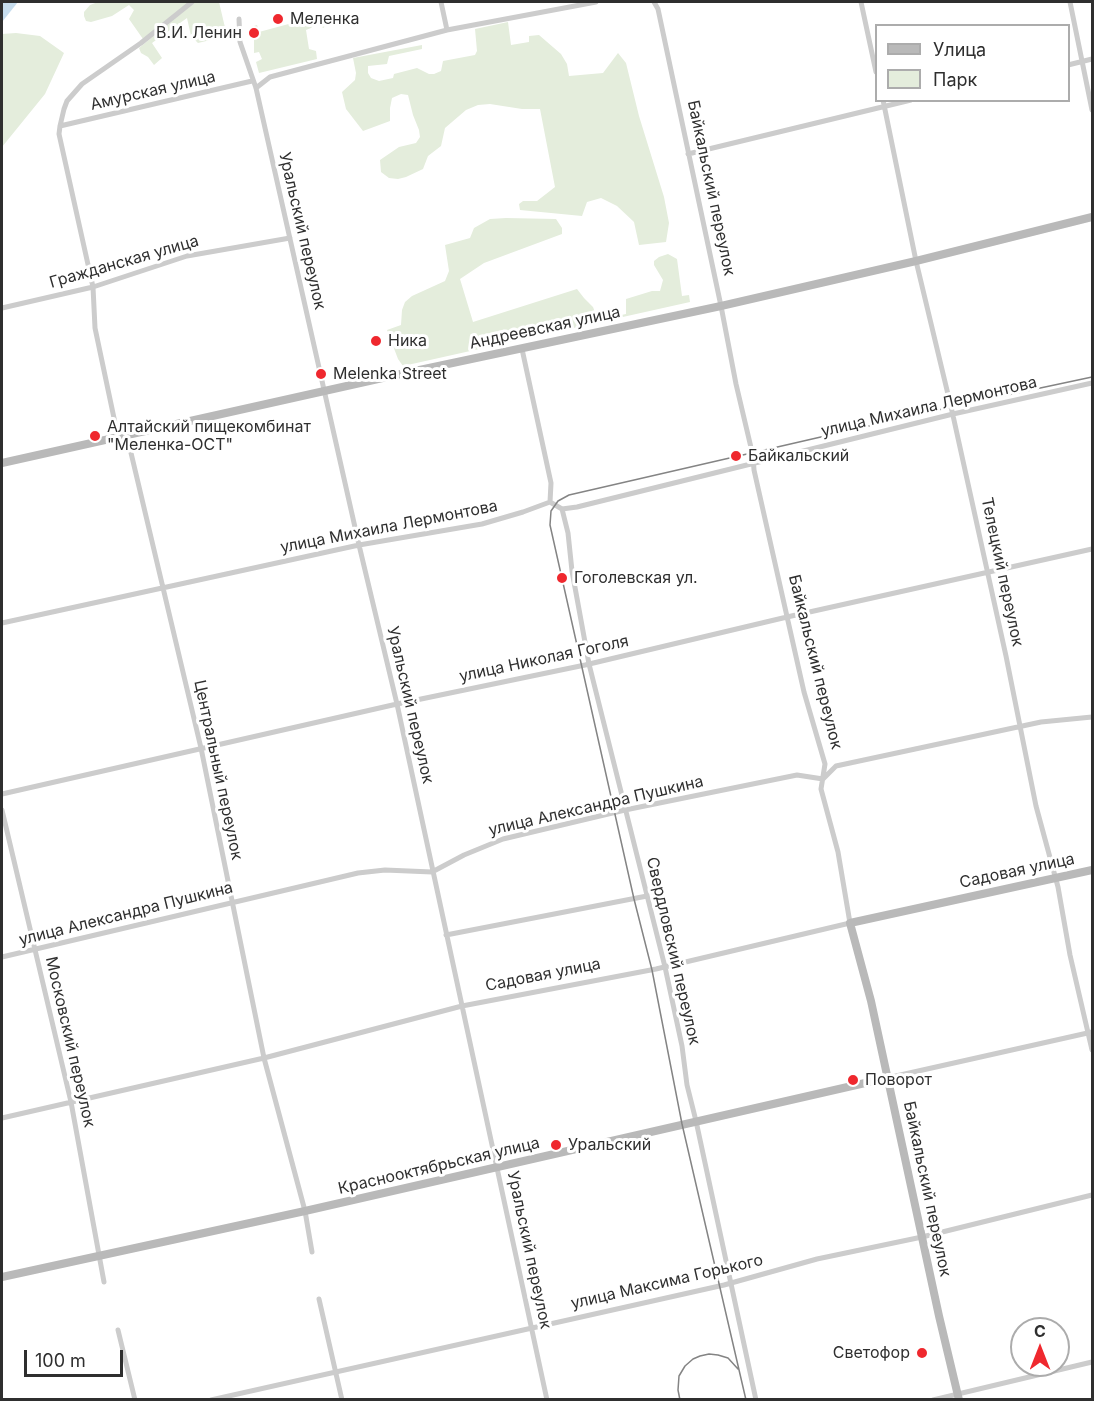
<!DOCTYPE html>
<meta charset="utf-8">
<style>
body{margin:0}
#map{position:relative;width:1094px;height:1401px;overflow:hidden;background:#fff;font-family:Inter,sans-serif}
canvas{display:block}
.frame{position:absolute;inset:0;border:3px solid #2f2f2f;pointer-events:none}
.legend{position:absolute;left:875px;top:24px;width:195px;height:78px;box-sizing:border-box;background:#fff;border:2px solid #acacac;margin:0;padding:8px 10px;list-style:none;font-size:18px;color:#2f2f2f}
.legend li{display:flex;align-items:center;gap:12px;height:30px}
.legend b{width:30px;border:2px solid #acacac}
.north{position:absolute;left:1010px;top:1317px;width:60px;height:60px;box-sizing:border-box;background:#fff;border:2px solid #acacac;border-radius:50%;rotate:0deg;font-size:16px;font-weight:700;line-height:24px;text-align:center;color:#2f2f2f}
.north::after{content:'';display:block;margin:auto;width:21px;height:27px;background:#ef282e;clip-path:polygon(50% 0,100% 100%,50% 72%,0 100%)}
.scale{position:absolute;left:24px;top:1350px;width:99px;height:27px;box-sizing:border-box;border:3px solid #2f2f2f;border-top:0;padding-left:8px;font-size:18px;line-height:21px;white-space:nowrap;color:#2f2f2f;-webkit-text-stroke:4px #fff;paint-order:stroke}
</style>
<div id="map">
<canvas width="1094" height="1401"></canvas>
<div class="frame"></div>
<ul class="legend">
<li><b style="height:8px;background:#b9b9b9"></b>Улица</li>
<li><b style="height:16px;background:#e4eddc"></b>Парк</li>
</ul>
<div class="north">С</div>
<div class="scale">100 m</div>
</div>
<script>
const c = document.querySelector('canvas').getContext('2d');
c.lineJoin = 'round';
function paint(path, color) { c.fillStyle = color; c.fill(path, 'evenodd'); }
const poly = rows => new Path2D(rows.map(r => 'M' + r).join(''));
function strokePath(path, color, width, dash) { c.strokeStyle = color; c.lineWidth = width; c.lineCap = dash ? 'butt' : 'round'; c.setLineDash(dash || []); c.stroke(path); }
function write(font, color, halo, rows, align = 'center') {
  c.font = font + ' Inter,sans-serif'; c.lineWidth = 6; c.setLineDash([]); c.textBaseline = 'middle'; c.strokeStyle = halo; c.fillStyle = color; for (const [text, x, y, turn = 0] of rows) {
    c.save(); c.translate(x, y); c.rotate((+turn || 0) * Math.PI / 180); c.textAlign = isNaN(turn) ? turn : align; if (halo) c.strokeText(text, 0, 0); c.fillText(text, 0, 0); c.restore();
  }
}
paint(poly([
 [98,2,190,2,143,39,129,19,134,10,129,5,112,16,91,22,86,21,84,16,84,12,90,5],
 [195,2,219,2,227,36,198,43,191,36,187,18,152,43,162,58,154,65,148,57,141,53,139,48],
 [322,15,325,21,324,28,315,24,311,28,306,30,309,49,316,51,317,59,259,73,256,62,262,59,259,52,254,53,254,26,257,25,259,32],
 [508,22,511,45,529,42,529,36,539,35,561,54,567,64,569,76,603,73,618,53,626,63,639,116,664,197,669,223,666,242,639,245,634,222,617,206,601,198,587,202,582,216,520,210,519,204,523,201,537,201,555,187,540,109,522,109,490,104,478,105,466,110,445,128,441,146,428,156,423,169,406,177,398,179,389,178,381,172,380,160,399,147,416,143,420,137,419,130,413,115,408,95,401,94,392,98,390,108,390,121,363,131,346,109,342,92,355,80,356,73,353,58,422,45,422,49,389,56,387,64,368,66,368,73,371,78,379,81,393,78,394,74,417,68,429,74,434,74,441,71,443,61,475,55,477,51,475,29],
 [16,33,40,36,64,53,45,94,2,147,2,34],
 [506,218,556,219,562,228,562,234,484,263,460,279,473,322,577,289,584,298,593,307,598,320,626,314,626,299,652,291,660,291,663,280,654,265,654,261,659,257,668,254,677,259,682,296,689,295,690,302,403,366,398,359,387,330,401,325,402,310,405,302,412,296,445,281,449,271,445,245,470,238,474,228,490,219]
]), '#e4eddc');
paint(poly([
 [2,2,18,2,2,22]
]), '#c7ddee');
strokePath(poly([
 [441,2,447,30],
 [861,2,876,72],
 [1070,2,1092,110],
 [239,19,240,42,256,88,359,545,397,704,547,1400],
 [1068,65,1092,59],
 [256,88,270,77,447,30,596,2],
 [883,100,916,261,952,411,1006,656,1036,806,1058,887,1070,955,1092,1050],
 [60,126,252,81],
 [688,154,911,100],
 [2,308,93,287,187,256,290,238],
 [522,349,551,483,550,502],
 [127,436,201,748,264,1058,305,1211,312,1252],
 [118,437,95,328,93,287,59,134,60,126,64,109,67,101,82,84,141,43,192,2],
 [562,509,568,533,572,571,589,664,665,967,682,1046,687,1085,696,1121,756,1400],
 [2,623,359,545,482,524,523,512,550,502,562,509,577,507,953,414,1092,383],
 [2,794,397,704,585,665,787,617,1092,549],
 [2,810,71,1102,104,1282],
 [446,935,647,896],
 [2,957,358,873,385,870,432,872,464,855,503,839,625,810,797,775,823,779,836,766,1041,722,1092,717],
 [887,1078,1092,1032],
 [2,1118,264,1058,462,1006,656,969,850,923,838,852,821,789,825,764,804,692,754,470,753,456,736,384,721,306,658,9,654,2],
 [319,1299,342,1400],
 [118,1330,135,1400],
 [211,1400,724,1285,817,1259,922,1237,1092,1195],
 [933,1400,1092,1362]
]), '#ccc', 5);
strokePath(poly([
 [2,463,396,375,721,306,916,261,1092,217],
 [2,1277,305,1211,887,1078],
 [959,1400,939,1316,871,1001,850,923,1092,870]
]), '#b9b9b9', 8);
strokePath(poly([
 [680,1400,678,1390,679,1376,685,1366,693,1359,700,1356,709,1354,718,1355,728,1358,738,1369],
 [746,1400,682,1124,652,970,634,899,550,525,551,511,558,501,569,495,951,407,1092,377]
]), '#848484', 1.5);
for (const [x, y, r, color] of [
 [278,19,6,"#ef282e"],
 [254,33,6,"#ef282e"],
 [376,341,6,"#ef282e"],
 [321,374,6,"#ef282e"],
 [95,436,6,"#ef282e"],
 [736,456,6,"#ef282e"],
 [562,578,6,"#ef282e"],
 [853,1080,6,"#ef282e"],
 [556,1145,6,"#ef282e"],
 [922,1353,6,"#ef282e"]
]) { const dot = new Path2D(); dot.arc(x, y, r, 0, 2 * Math.PI); c.fillStyle = color; c.fill(dot); strokePath(dot, '#fff', 2); }
write('16px', '#2f2f2f', '#fff', [
 ["Меленка",290,19],
 ["В.И. Ленин",242,33,"right"],
 ["Ника",388,341],
 ["Melenka Street",333,374],
 ["Алтайский пищекомбинат",107,427],
 ["\"Меленка-ОСТ\"",107,445],
 ["Байкальский",748,456],
 ["Гоголевская ул.",574,578],
 ["Поворот",865,1080],
 ["Уральский",568,1145],
 ["Светофор",910,1353,"right"]
], 'left');
write('16px', '#2f2f2f', '#fff', [
 ["Амурская улица",153,91,-13],
 ["Байкальский переулок",711,188,78],
 ["Уральский переулок",302,231,77],
 ["Гражданская улица",124,262,-16],
 ["Андреевская улица",545,328,-12],
 ["улица Михаила Лермонтова",929,407,-13],
 ["улица Михаила Лермонтова",389,527,-11],
 ["Телецкий переулок",1002,572,78],
 ["улица Николая Гоголя",544,659,-12],
 ["Байкальский переулок",815,662,76],
 ["Уральский переулок",410,705,77],
 ["Центральный переулок",218,770,78],
 ["улица Александра Пушкина",596,806,-13],
 ["Садовая улица",1017,871,-12],
 ["улица Александра Пушкина",126,914,-14],
 ["Свердловский переулок",673,951,77],
 ["Садовая улица",543,975,-11],
 ["Московский переулок",70,1042,77],
 ["Краснооктябрьская улица",439,1166,-13],
 ["Байкальский переулок",927,1189,78],
 ["Уральский переулок",529,1250,78],
 ["улица Максима Горького",667,1282,-13]
]);
</script>
